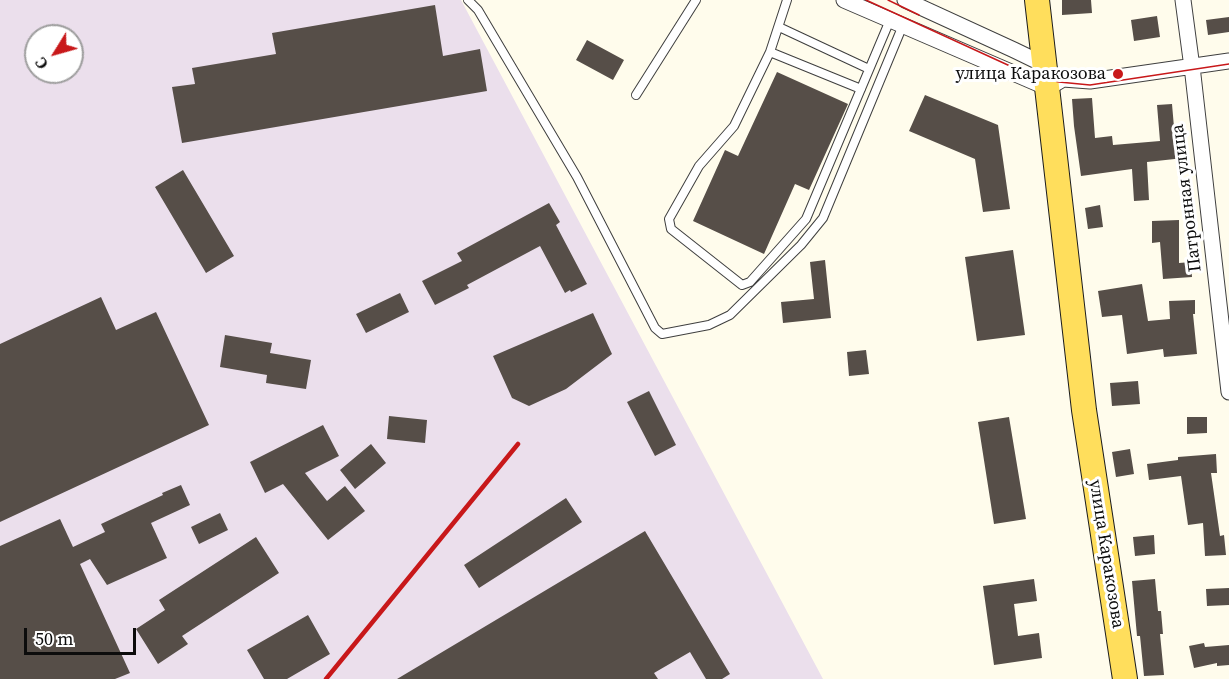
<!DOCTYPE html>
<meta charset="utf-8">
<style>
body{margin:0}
#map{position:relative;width:1229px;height:679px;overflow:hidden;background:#fffcec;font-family:"Source Serif 4",serif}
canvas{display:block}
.north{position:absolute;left:24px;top:24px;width:60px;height:60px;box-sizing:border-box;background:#fff;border:2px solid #9e9e9e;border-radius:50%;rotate:233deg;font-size:16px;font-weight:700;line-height:24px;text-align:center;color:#0c0c0c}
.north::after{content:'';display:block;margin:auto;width:21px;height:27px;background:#c8181a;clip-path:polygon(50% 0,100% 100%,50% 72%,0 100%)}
.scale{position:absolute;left:24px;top:628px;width:112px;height:27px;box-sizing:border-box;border:3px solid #0c0c0c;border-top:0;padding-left:8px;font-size:18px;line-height:21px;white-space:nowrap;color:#0c0c0c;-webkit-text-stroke:4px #fff;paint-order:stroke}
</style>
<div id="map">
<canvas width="1229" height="679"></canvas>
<div class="north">С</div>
<div class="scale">50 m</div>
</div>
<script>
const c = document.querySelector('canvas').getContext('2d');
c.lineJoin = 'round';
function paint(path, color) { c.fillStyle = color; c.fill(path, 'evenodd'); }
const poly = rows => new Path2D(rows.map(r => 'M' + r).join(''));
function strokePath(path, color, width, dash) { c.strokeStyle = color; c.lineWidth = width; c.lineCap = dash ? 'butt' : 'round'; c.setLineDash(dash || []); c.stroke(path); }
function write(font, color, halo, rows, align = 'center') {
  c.font = font + ' "Source Serif 4",serif'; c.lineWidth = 6; c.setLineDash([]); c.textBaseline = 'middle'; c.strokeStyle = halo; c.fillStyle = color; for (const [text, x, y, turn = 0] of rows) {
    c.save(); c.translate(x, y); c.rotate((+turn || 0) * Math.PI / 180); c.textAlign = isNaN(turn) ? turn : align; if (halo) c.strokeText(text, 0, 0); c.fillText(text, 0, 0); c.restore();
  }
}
paint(poly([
 [0,0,461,0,823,679,0,679],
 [36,36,72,36,72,72,36,72]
]), '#ebdfec');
paint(poly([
 [1062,0,1091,0,1092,13,1062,15],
 [435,5,443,56,480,49,487,91,182,143,172,87,195,84,192,68,276,54,272,33],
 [1157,16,1160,37,1134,41,1131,20],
 [1229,17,1229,32,1208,35,1206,20],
 [587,40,624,60,613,80,576,60],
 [777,72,848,104,809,190,795,184,764,254,693,221,725,150,738,156],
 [925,95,998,125,1010,209,983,212,975,159,909,131],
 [1092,98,1095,138,1112,136,1113,145,1160,141,1157,105,1172,104,1175,139,1181,138,1184,158,1147,162,1149,200,1134,201,1132,169,1081,176,1074,126,1072,99],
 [183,170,234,256,206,273,155,187],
 [549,203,560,222,556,225,587,284,571,292,570,290,565,293,540,246,467,285,469,288,435,305,422,281,462,261,457,253],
 [1100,205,1103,227,1088,229,1085,208],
 [1179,220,1179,263,1191,262,1192,277,1163,279,1160,242,1152,243,1152,221],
 [1013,250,1025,335,977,341,965,257],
 [825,260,831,318,783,323,781,302,814,299,810,262],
 [1142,284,1148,321,1170,319,1169,301,1195,300,1195,314,1193,314,1197,354,1164,357,1163,349,1127,354,1122,315,1102,317,1098,291],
 [400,293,409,312,366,333,356,314],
 [101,297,116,330,156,312,209,425,0,522,0,344],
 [593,313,612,354,566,389,529,406,512,398,493,356],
 [225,335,272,343,270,353,311,360,306,389,266,383,267,375,220,367],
 [866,350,869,374,849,376,847,352],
 [1138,381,1140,404,1112,406,1110,383],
 [649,391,676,445,655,456,627,402],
 [389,416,427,420,425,443,387,439],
 [1009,417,1026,519,994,524,978,422],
 [1187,417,1207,417,1207,433,1187,434],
 [323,425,339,456,305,473,327,501,345,486,365,511,328,540,283,484,265,493,250,462],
 [371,444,386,463,355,489,340,470],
 [1130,449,1134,474,1116,477,1112,452],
 [1216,454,1217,473,1211,473,1220,536,1224,535,1226,555,1205,556,1203,523,1188,525,1181,476,1149,480,1147,464,1178,460,1178,457],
 [181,485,190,505,151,523,167,558,107,585,90,559,80,564,130,673,115,679,0,679,0,546,60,519,73,547,105,532,101,524,163,495,162,493],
 [566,498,582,522,479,588,464,565],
 [220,513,228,530,199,544,191,527],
 [645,531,730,674,722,679,706,679,690,652,654,673,658,679,397,679],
 [1154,535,1155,554,1135,556,1133,537],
 [256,537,279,573,182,636,188,644,158,664,136,629,165,610,159,600],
 [1034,579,1037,601,1014,604,1018,636,1039,633,1042,658,994,665,983,586],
 [1155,579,1158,611,1161,611,1163,634,1160,634,1164,675,1144,676,1140,636,1137,636,1132,581],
 [1229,588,1229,605,1207,606,1206,589],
 [308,615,330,654,287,679,264,679,247,650],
 [1204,643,1205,647,1229,645,1229,665,1217,666,1217,663,1194,668,1189,646]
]), '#564e48');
const lane = poly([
 [468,0,478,10,577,177,655,328,662,334,709,325,730,315,801,245,823,218,903,25],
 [787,0,770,52,734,126,699,166,669,219,671,229,742,285,750,282,806,219,890,20],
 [779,27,869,69],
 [770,52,861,89],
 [636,95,696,0]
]);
const street = poly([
 [844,0,1048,88,1063,79,1090,81,1229,61],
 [905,0,1014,50,1045,65,1049,68],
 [1183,0,1193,75,1229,392]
]);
const primary = poly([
 [1037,0,1084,410,1125,679]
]);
strokePath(lane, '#3f3f3f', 10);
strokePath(street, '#3f3f3f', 17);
strokePath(primary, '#1d1d1d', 26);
strokePath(lane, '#fff', 8);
strokePath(street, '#fff', 15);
strokePath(primary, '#ffde5c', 24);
strokePath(poly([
 [866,0,1010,66,1034,76,1059,82,1090,85,1229,64],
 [888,0,919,15]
]), '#c8181a', 1.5);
strokePath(poly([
 [326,679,518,444]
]), '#c8181a', 4.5);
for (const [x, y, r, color] of [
 [1118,74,6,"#c8181a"]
]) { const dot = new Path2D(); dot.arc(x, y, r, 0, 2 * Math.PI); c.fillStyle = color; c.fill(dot); strokePath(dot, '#fff', 2); }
write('18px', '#0c0c0c', '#fff', [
 ["улица Каракозова",1106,74]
], 'right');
write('18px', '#0c0c0c', '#fff', [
 ["Патронная улица",1187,198,-97],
 ["улица Каракозова",1106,554,81]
]);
</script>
